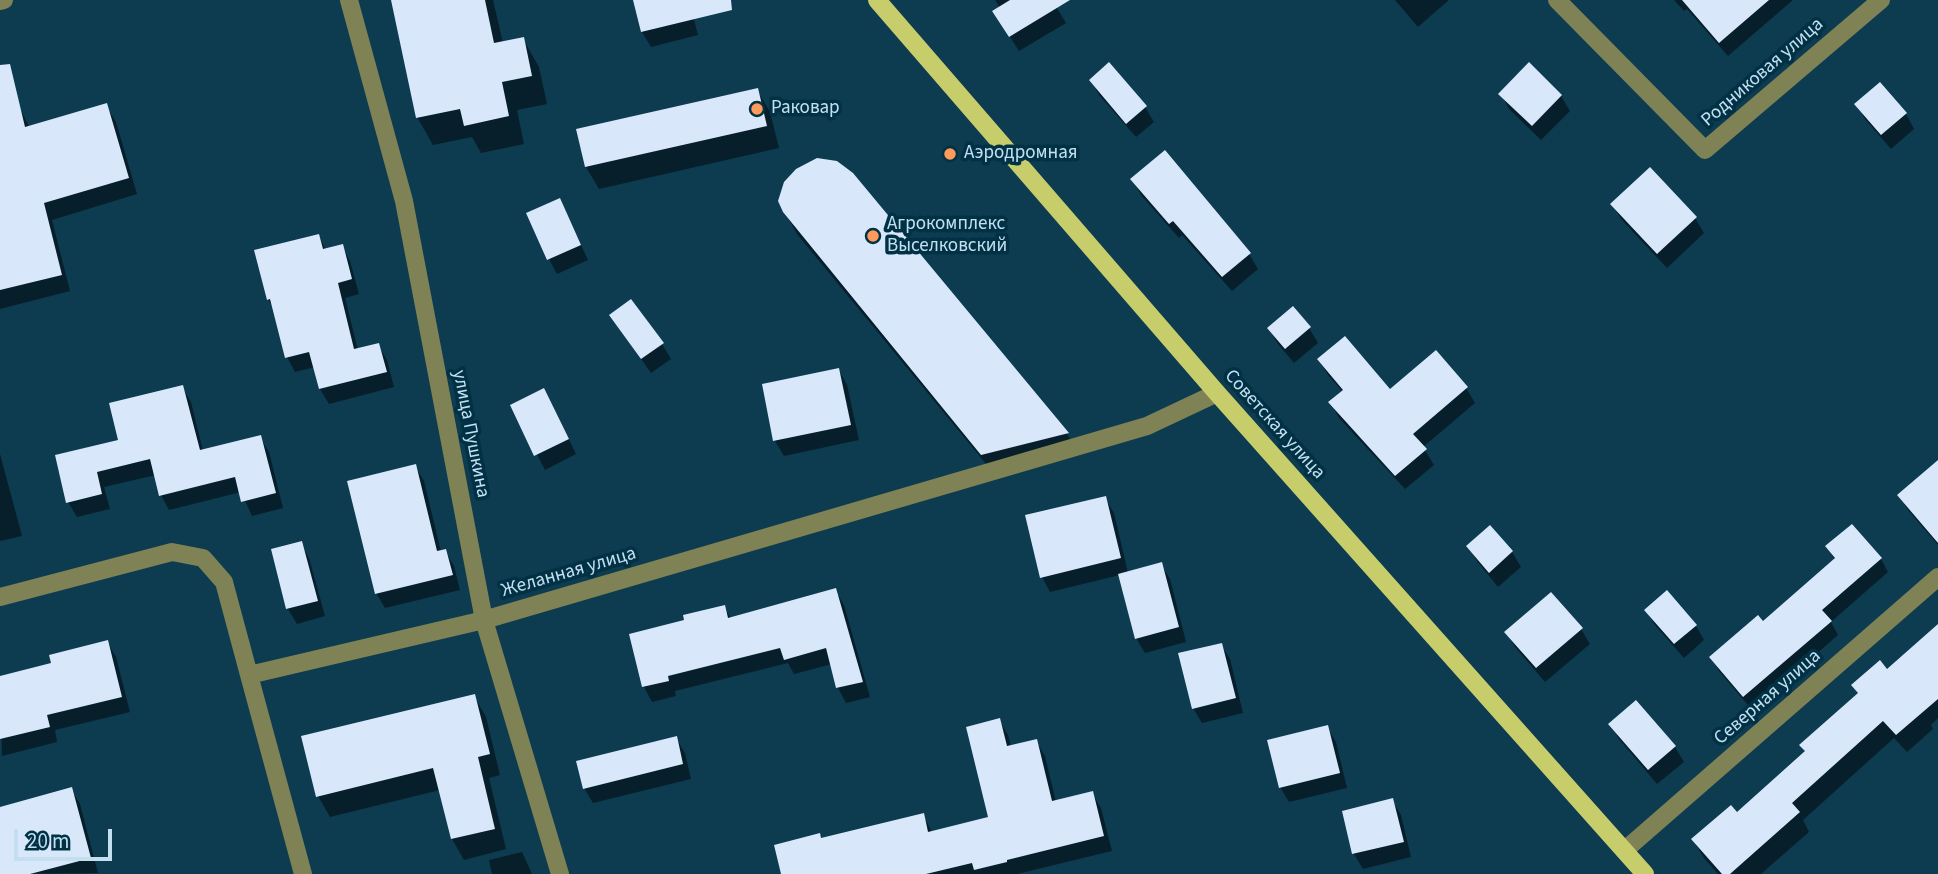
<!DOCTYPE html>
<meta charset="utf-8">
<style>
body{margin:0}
#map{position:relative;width:1938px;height:874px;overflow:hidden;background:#0d3b4f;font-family:"Source Sans 3",sans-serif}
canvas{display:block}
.scale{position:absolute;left:14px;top:829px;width:98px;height:32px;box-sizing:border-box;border:4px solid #c4e0f0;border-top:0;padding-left:9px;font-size:21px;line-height:24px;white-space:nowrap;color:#c4e0f0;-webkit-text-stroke:5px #003145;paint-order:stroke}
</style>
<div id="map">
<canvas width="1938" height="874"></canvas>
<div class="scale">20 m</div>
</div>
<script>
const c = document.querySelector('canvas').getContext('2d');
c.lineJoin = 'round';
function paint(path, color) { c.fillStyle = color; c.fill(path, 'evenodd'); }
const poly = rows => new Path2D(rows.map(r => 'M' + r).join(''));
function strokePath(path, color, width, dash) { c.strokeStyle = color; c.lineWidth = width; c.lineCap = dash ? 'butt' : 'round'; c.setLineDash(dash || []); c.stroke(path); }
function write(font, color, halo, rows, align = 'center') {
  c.font = font + ' "Source Sans 3",sans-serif'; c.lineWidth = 7; c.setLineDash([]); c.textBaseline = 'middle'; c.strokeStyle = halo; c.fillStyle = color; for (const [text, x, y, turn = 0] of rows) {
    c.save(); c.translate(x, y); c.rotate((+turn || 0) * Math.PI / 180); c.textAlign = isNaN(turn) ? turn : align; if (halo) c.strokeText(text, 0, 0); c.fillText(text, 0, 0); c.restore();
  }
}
paint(poly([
 [392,0,493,0,503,43,523,39,539,67,547,104,517,110,524,144,481,153,472,137,433,145,417,117],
 [634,0,689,0,698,35,651,47,642,32],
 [995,0,1052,0,1066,23,1019,51,1003,26,1000,8],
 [1395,0,1449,0,1418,27],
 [1674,0,1793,0,1728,56,1687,9,1684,11],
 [1529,65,1561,96,1570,111,1541,140,1509,109,1501,94],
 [1091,80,1145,107,1154,122,1136,137,1099,95],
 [757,90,770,112,779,148,599,189,586,167],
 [1856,104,1906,114,1914,129,1891,149,1865,119],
 [106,105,116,122,137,194,52,220,70,291,0,309,0,112,19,107,30,128],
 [852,174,1067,434,1080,455,996,476,797,234,784,211],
 [1133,180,1249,254,1258,269,1232,291,1182,235,1179,238,1141,195],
 [560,200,588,260,557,274,549,259],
 [1612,204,1695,218,1704,233,1667,268,1621,219],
 [319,236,326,250,342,246,350,261,359,294,345,298,358,350,378,345,387,360,394,387,329,404,320,389,315,367,295,372,287,357,275,311,268,299],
 [611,316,662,344,671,359,651,373],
 [1309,328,1318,343,1294,363,1278,344,1269,329],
 [1319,360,1390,391,1466,388,1475,403,1423,447,1434,465,1405,489,1339,418,1331,403,1343,392,1328,375],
 [839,370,847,385,859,440,784,456,775,441],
 [182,387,191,402,203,451,260,437,269,452,283,508,252,516,241,492,169,510,161,495,156,475,104,487,110,509,77,517,68,502,121,441],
 [552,405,576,454,545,470,512,406],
 [0,454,22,536,0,541],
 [415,466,424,481,441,552,445,551,454,566,460,590,385,608,376,593],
 [1938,478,1938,545,1908,510,1899,496],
 [1105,498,1114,513,1128,573,1161,564,1170,579,1186,642,1145,653,1136,638,1120,575,1050,592,1042,577],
 [1490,527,1512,552,1521,567,1498,587,1477,561,1468,546],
 [301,543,309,558,325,616,297,624,288,609,273,550],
 [1827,547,1881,559,1888,572,1831,622,1838,635,1752,710,1719,671,1711,658,1763,623,1835,560],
 [835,590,844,605,870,697,846,703,838,688,832,664,794,674,788,663,675,691,676,696,652,702,644,687,686,622,724,607,731,619],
 [1646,610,1696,626,1704,640,1684,658,1655,625],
 [1938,626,1938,718,1931,725,1933,729,1907,752,1894,738,1803,820,1809,832,1761,874,1718,874,1704,858,1693,840,1737,814,1806,752,1801,745],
 [1581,629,1590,644,1545,682,1515,647,1506,632],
 [107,642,116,657,130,712,55,730,57,742,2,756,0,678,53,664],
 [1221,645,1230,659,1243,713,1202,723,1193,708],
 [474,696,486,717,500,775,489,778,506,849,464,860,452,839,440,790,330,817,318,796],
 [1636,702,1675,747,1684,762,1657,784,1619,739,1610,724],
 [999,720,1008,735,1011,747,1036,741,1045,756,1056,802,1092,793,1101,808,1112,851,1017,874,783,874,822,840,923,815,932,832,991,818],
 [1327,727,1336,742,1347,788,1289,802,1280,787],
 [676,738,685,753,691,779,593,803,584,788],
 [71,789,80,804,98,873,0,874,0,842],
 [1392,800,1401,815,1411,857,1363,869,1354,854,1344,812],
 [522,852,532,874,492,874,489,860]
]), '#0007');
paint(poly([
 [391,0,485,0,494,43,524,37,532,76,502,82,509,116,464,126,460,109,416,118],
 [633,0,731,0,732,10,641,32],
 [1010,0,1070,0,1009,37,992,11],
 [1682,0,1769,0,1719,43],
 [1109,62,1147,106,1126,124,1089,80],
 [1529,62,1562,95,1532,126,1498,94],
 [10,64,25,127,107,103,129,178,44,203,62,275,0,290,0,65],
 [1880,82,1907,113,1881,135,1854,104],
 [758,88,767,126,585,167,576,129],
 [1165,150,1251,253,1222,277,1173,221,1169,224,1130,179],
 [817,158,837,161,853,173,1069,433,981,455,783,212,778,201,784,182,796,169],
 [1650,167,1697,217,1657,254,1610,204],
 [560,198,581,245,547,260,526,213],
 [319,234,323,249,343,244,352,279,338,283,354,349,379,343,387,372,319,389,309,352,285,358,270,299,267,300,254,250],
 [631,299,664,343,641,359,609,315],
 [1293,306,1311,327,1285,349,1267,328],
 [1345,336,1390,389,1436,350,1468,387,1413,434,1427,449,1395,476,1328,402,1343,390,1317,359],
 [839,368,851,425,773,441,762,384],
 [183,385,200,450,261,435,276,493,241,502,235,477,159,496,150,459,97,472,102,494,66,503,55,455,118,440,109,403],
 [544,388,569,439,534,456,510,405],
 [1938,460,1938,543,1897,495],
 [416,464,437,551,446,549,453,575,375,594,347,481],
 [1106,496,1121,558,1040,578,1025,515],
 [1852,524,1882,558,1822,610,1832,621,1743,697,1709,657,1758,615,1763,621,1835,558,1825,546],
 [1490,525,1513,551,1489,573,1466,546],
 [302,541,318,601,286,609,271,549],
 [1162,562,1179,627,1135,639,1118,574],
 [836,588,863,682,836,688,826,648,784,660,780,648,668,676,669,681,642,687,629,634,684,620,683,615,725,605,728,618],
 [1667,590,1697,625,1674,644,1644,610],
 [1551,592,1583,628,1536,668,1504,632],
 [1938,624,1938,699,1896,735,1883,721,1792,803,1800,812,1730,874,1722,874,1691,839,1731,805,1737,812,1805,751,1799,745,1858,693,1851,685,1880,660,1887,669],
 [108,640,122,697,47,715,50,727,0,739,0,676,51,663,49,655],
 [1222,643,1236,698,1192,709,1178,653],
 [475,694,490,754,478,757,495,829,451,839,433,768,316,797,301,736],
 [1636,700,1676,746,1648,770,1608,724],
 [1000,718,1007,746,1037,739,1052,801,1093,791,1104,836,1007,860,1007,862,974,870,972,863,926,874,781,874,774,845,820,833,821,838,924,813,928,832,988,817,966,727],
 [1328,725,1340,773,1279,788,1267,740],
 [677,736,683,764,583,789,576,761],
 [72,787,91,858,30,874,0,874,0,807],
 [1393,798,1404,842,1352,854,1342,811]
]), '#d8e8fa');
strokePath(poly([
 [349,0,404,201,484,620,560,874],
 [1557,0,1705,150,1881,0],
 [0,1,4,0],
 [0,597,172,552,203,558,224,582,249,675,484,620,1147,426,1217,393],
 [249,675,303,874],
 [1625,850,1938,577]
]), '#7e8255', 18);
strokePath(poly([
 [877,0,1217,393,1645,874]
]), '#c7cd6b', 18);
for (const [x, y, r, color] of [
 [757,109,7,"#ff9b5a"],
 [950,154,7,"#ff9b5a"],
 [873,236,7,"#ff9b5a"]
]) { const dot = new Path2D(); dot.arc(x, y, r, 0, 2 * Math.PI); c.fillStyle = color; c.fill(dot); strokePath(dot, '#003145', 2.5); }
write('19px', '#c4e0f0', '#003145', [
 ["Родниковая улица",1763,73,-41],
 ["Советская улица",1274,425,48],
 ["улица Пушкина",470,434,79],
 ["Желанная улица",569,573,-16],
 ["Северная улица",1768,698,-41]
]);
write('19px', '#c4e0f0', '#003145', [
 ["Раковар",771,109],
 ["Аэродромная",964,154],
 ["Агрокомплекс",887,225],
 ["Выселковский",887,247]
], 'left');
</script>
